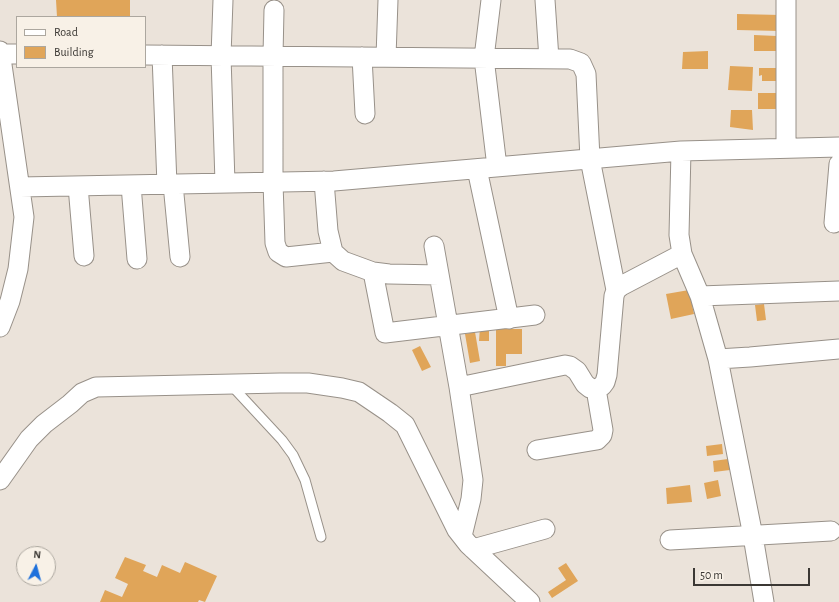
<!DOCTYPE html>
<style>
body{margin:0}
#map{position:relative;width:839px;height:602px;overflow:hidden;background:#ebe3da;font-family:"Alegreya Sans",sans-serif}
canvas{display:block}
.legend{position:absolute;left:16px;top:16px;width:130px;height:52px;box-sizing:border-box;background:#f8f1e7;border:1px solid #aca79f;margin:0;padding:5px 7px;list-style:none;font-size:12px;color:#3b3834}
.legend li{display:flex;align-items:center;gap:8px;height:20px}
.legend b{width:20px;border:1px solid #aca79f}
.north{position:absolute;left:16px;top:546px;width:40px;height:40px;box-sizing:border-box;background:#f8f1e7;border:1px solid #aca79f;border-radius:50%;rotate:6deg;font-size:11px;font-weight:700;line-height:16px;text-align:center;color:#3b3834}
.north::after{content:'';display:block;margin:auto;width:14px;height:18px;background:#1e70db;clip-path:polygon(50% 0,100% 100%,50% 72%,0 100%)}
.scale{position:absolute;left:693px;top:568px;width:117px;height:18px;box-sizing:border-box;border:2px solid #3b3834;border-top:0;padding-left:5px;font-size:12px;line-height:14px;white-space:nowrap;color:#3b3834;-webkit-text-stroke:3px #f8f1e7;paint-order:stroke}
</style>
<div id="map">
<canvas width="839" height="602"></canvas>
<ul class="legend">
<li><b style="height:5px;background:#fff"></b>Road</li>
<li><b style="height:11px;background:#e0a559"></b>Building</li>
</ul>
<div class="north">N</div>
<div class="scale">50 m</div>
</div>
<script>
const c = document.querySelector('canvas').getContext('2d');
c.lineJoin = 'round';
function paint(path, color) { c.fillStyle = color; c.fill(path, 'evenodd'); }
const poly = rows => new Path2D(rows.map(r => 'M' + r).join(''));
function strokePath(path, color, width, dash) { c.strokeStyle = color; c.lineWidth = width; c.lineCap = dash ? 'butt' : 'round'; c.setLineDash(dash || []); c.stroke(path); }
paint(poly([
 [56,0,130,0,130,17,57,17],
 [737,14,781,15,780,31,737,30],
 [754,35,777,36,777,51,754,51],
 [708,51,708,69,682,69,683,52],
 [730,66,753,67,752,91,728,90],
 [759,68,776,68,776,81,762,81,762,75,759,76],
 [758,93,781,93,783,109,758,109],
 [731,110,752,110,753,130,730,127],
 [689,290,694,314,671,319,666,294],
 [764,304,766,320,757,321,755,305],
 [480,327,489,328,489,341,479,341],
 [496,329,522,329,522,354,506,354,506,366,496,366],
 [475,332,480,361,470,363,465,334],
 [420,346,431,367,422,371,412,350],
 [722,444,723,454,707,456,706,446],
 [728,459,730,470,714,472,713,461],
 [718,480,721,496,707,499,704,483],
 [690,485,692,502,667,504,666,488],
 [125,557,146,565,143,571,157,577,162,565,180,573,185,562,217,576,205,602,199,600,198,602,100,602,105,590,122,597,128,584,115,578],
 [566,563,578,581,552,598,548,592,566,580,558,568]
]), '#e0a559');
const lane = poly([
 [231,385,282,440,293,455,305,480,321,537]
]);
const street = poly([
 [223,0,221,56,225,183],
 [491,0,484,58,497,167],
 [545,0,549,59],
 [274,10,273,56,273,182,275,243,278,252,286,257,333,252],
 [0,51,24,217,18,269,10,301,0,327],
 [0,54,17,54],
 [145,55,570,59,581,63,586,74,590,159,616,290],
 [162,55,167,185],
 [362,57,365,114],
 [386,57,388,0],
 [786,148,786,0],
 [681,151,679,235,682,254,700,296,718,359,750,357,839,349],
 [477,169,509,319],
 [324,181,328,231,333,252,343,261,373,272,389,274,439,275],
 [173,184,180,257],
 [131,185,137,259],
 [78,186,84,256],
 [20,187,334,181,681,151,839,147],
 [834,223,839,164],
 [434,246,459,387,473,480,471,499,462,536],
 [373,272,385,333,535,315],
 [700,296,839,291],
 [718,359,753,536,764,602],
 [459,387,565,365,570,366,577,371,585,384,590,388,596,389,602,386,605,382,607,375,614,296,616,290,621,286,682,254],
 [537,450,597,440,602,435,603,430,596,389],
 [0,480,29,439,44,424,70,404,82,393,96,387,280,383,308,383,342,388,359,392,390,413,405,425,457,530,468,544,530,602],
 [670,540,831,531],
 [473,549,545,529]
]);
strokePath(lane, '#989189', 11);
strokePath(street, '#989189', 21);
strokePath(lane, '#fff', 9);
strokePath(street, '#fff', 19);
</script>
